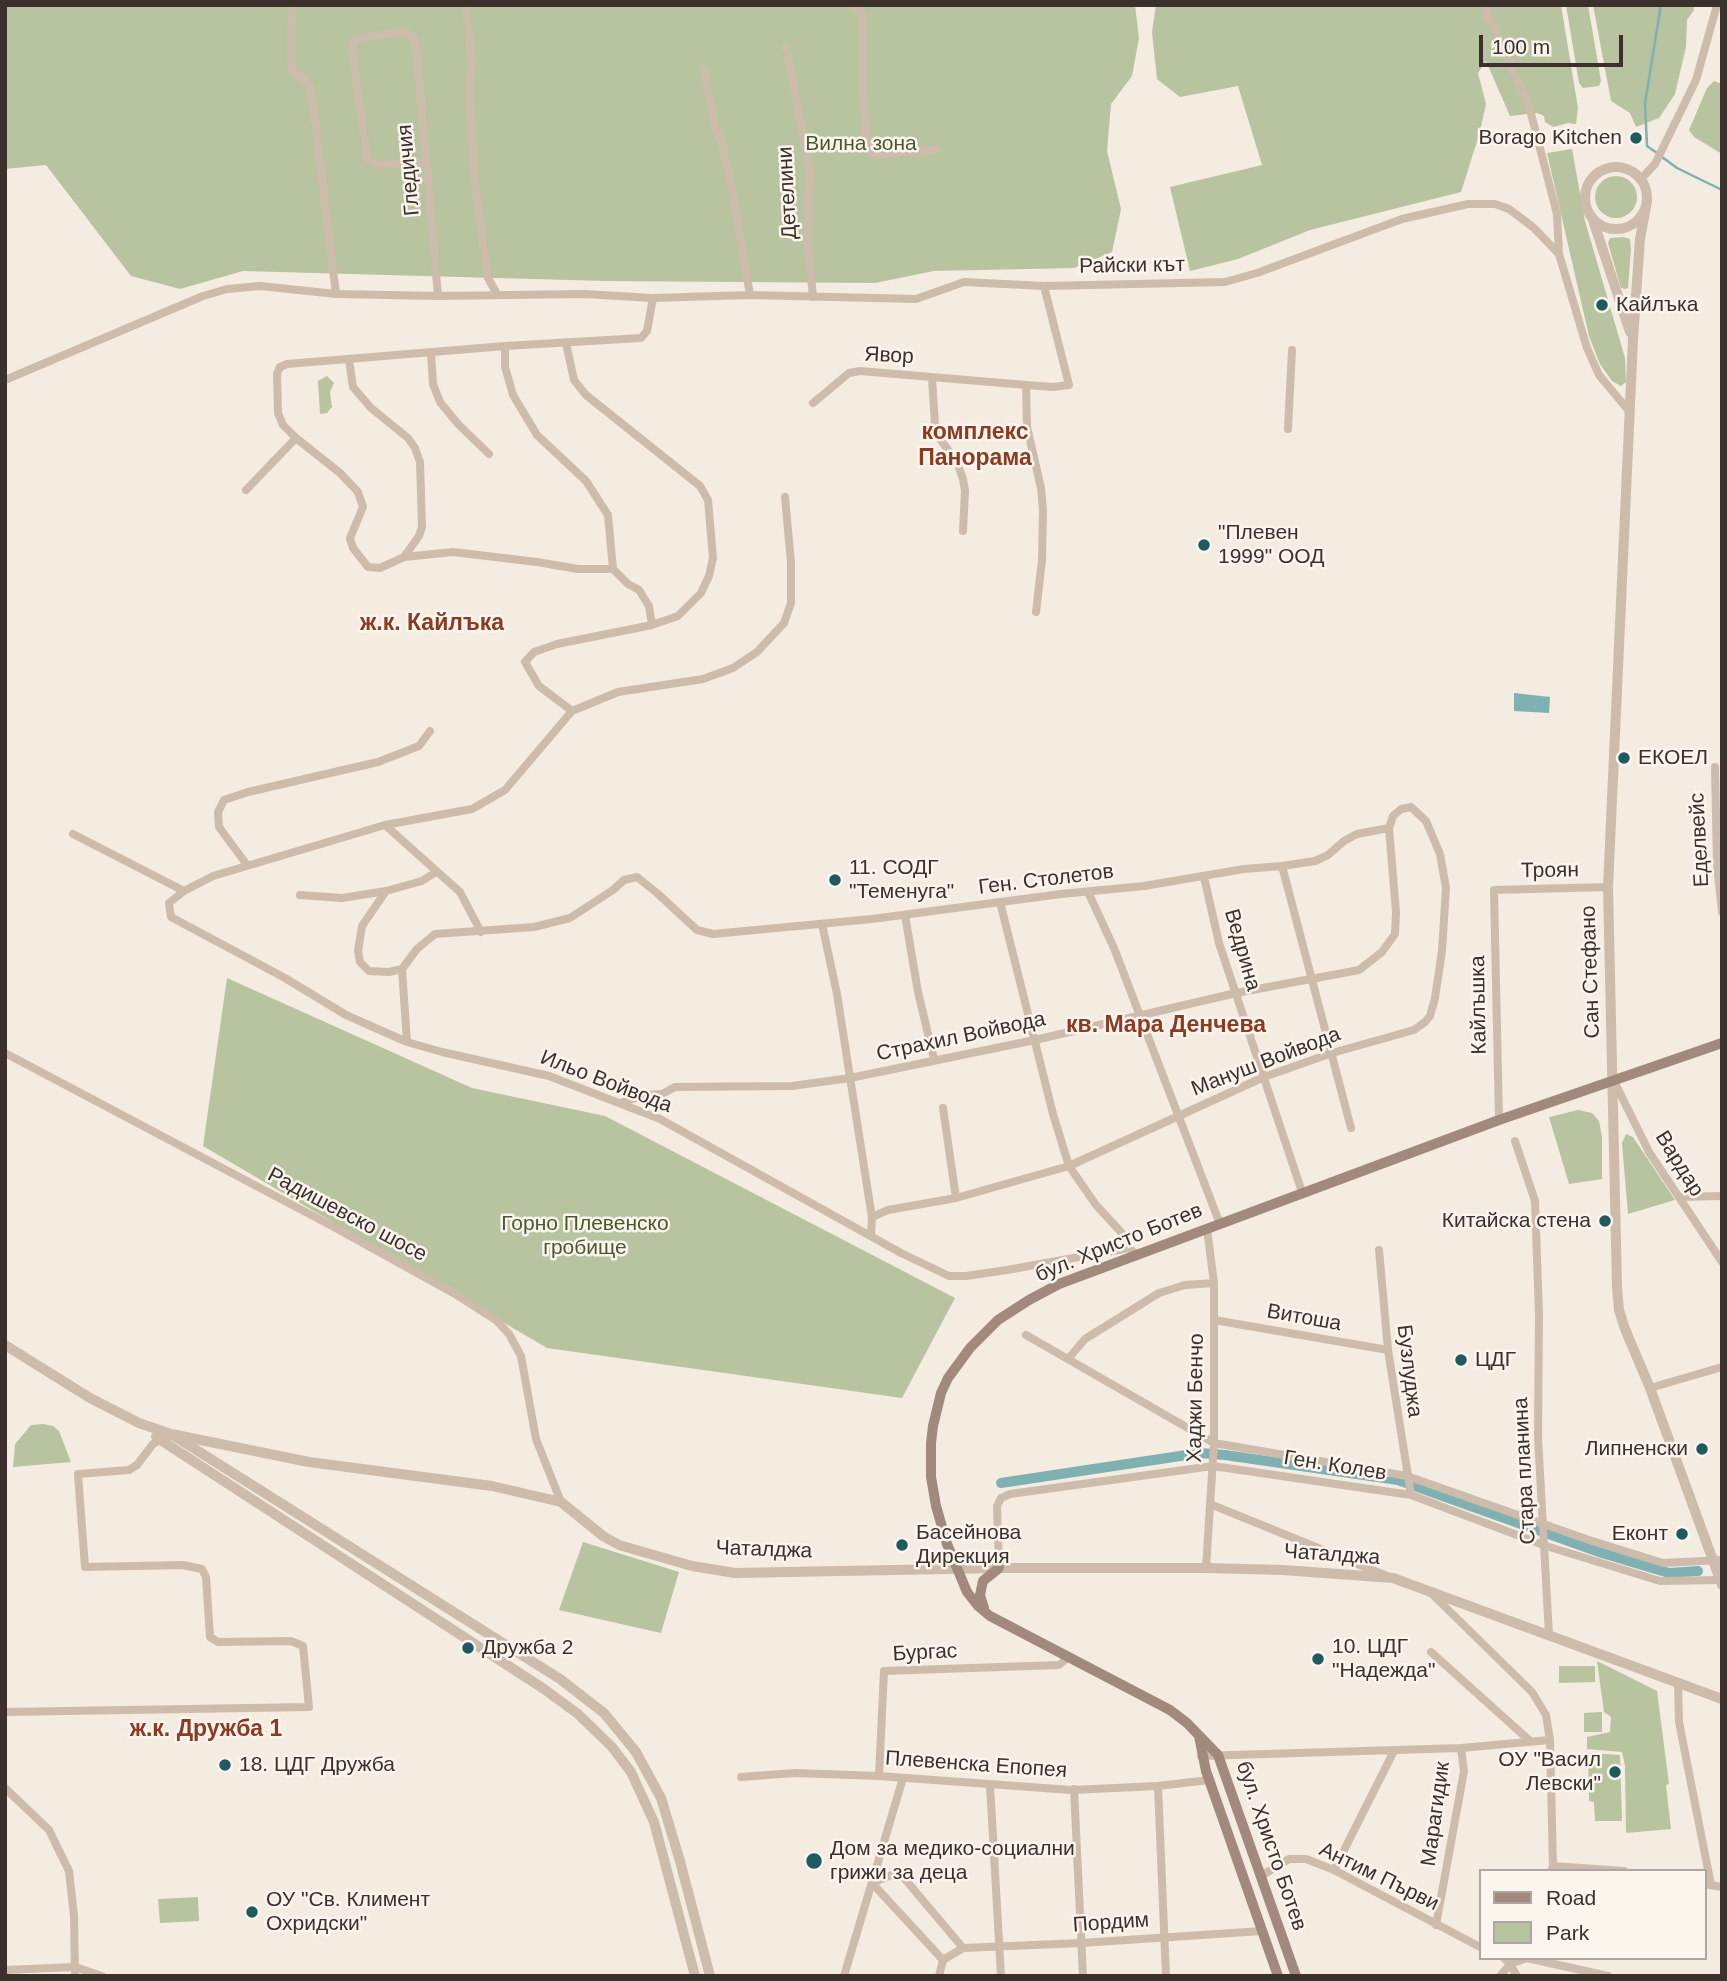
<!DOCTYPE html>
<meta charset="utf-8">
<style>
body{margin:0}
#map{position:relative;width:1727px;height:1981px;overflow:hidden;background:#f4ebe1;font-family:Helvetica,sans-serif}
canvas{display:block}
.frame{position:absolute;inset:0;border:7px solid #3b302b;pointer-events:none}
.legend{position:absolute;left:1479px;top:1869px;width:228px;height:91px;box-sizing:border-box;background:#fbf5ee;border:2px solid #aea6a0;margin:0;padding:9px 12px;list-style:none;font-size:21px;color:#3b302b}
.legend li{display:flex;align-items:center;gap:14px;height:35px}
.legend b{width:35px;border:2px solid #aea6a0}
.scale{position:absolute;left:1479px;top:35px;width:144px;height:32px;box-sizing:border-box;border:4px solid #3b302b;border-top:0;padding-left:9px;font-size:21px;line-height:24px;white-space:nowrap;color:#3b302b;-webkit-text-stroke:5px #fbf5ee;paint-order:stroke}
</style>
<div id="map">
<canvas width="1727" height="1981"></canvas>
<div class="frame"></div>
<ul class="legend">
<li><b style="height:9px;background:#a18a7d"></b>Road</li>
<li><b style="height:19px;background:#b8c4a0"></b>Park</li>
</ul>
<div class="scale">100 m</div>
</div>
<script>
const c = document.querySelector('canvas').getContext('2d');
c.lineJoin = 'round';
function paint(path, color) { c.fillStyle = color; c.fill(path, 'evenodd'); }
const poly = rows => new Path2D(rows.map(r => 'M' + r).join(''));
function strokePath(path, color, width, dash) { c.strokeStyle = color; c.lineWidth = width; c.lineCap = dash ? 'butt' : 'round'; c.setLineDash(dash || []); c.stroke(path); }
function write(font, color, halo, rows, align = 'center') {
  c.font = font + ' Helvetica,sans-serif'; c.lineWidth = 5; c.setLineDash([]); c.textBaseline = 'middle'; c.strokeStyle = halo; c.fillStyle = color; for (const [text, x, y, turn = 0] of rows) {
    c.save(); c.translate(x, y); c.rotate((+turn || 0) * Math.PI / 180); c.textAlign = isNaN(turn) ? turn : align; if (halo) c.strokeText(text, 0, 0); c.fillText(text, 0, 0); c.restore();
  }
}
paint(poly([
 [5,5,1135,5,1139,38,1132,76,1111,104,1107,151,1121,209,1112,252,1074,268,934,271,875,283,605,281,243,271,180,289,131,276,46,165,5,169],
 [1156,5,1561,5,1578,108,1576,124,1568,123,1553,127,1545,122,1544,116,1537,113,1510,116,1486,61,1478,73,1486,104,1479,135,1461,192,1310,230,1238,259,1190,271,1170,187,1262,165,1238,86,1180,97,1157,79,1152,32],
 [1566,5,1588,5,1601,81,1599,86,1583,88,1579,83],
 [1593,5,1694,5,1694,10,1687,20,1686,47,1675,94,1659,118,1636,127,1630,113,1611,101],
 [1714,81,1722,84,1722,154,1694,137,1689,130,1707,88],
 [1572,149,1585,221,1625,358,1626,382,1621,386,1612,381,1600,364,1589,336,1547,153],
 '1595 197a21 21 0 1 1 42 0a21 21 0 1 1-42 0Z',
 [1624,237,1630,239,1631,249,1628,288,1625,289,1621,288,1608,243,1610,238],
 [327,376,334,383,330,392,332,407,327,413,320,414,318,381],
 [227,978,472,1088,605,1116,955,1298,902,1398,547,1348,203,1146],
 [1578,1110,1592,1113,1599,1121,1602,1137,1602,1179,1569,1184,1549,1117],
 [1626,1134,1633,1137,1675,1200,1628,1214,1622,1143],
 [43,1424,53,1426,59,1431,71,1462,13,1467,15,1444,31,1425],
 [583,1542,679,1572,661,1633,559,1610],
 [1597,1661,1657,1691,1669,1784,1666,1785,1671,1829,1626,1833,1625,1766,1622,1752,1587,1749,1587,1737,1610,1732,1611,1717,1604,1712],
 [1559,1666,1595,1666,1595,1682,1559,1683],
 [1602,1712,1602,1732,1584,1732,1584,1713],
 [1588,1753,1620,1755,1622,1821,1595,1821,1594,1802,1589,1801],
 [198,1897,199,1921,160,1923,158,1899]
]), '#b8c4a0');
paint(poly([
 [1514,693,1550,697,1549,713,1514,711]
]), '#7fb0b2');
strokePath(poly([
 [1657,153,1647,146,1645,103,1661,5],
 [1662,157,1677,168,1722,190]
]), '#7fb0b2', 2.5);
strokePath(poly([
 [1001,1483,1200,1453,1225,1455,1398,1480,1602,1553,1669,1573,1698,1571]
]), '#7fb0b2', 10);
strokePath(poly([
 [296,5,293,8,291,18,291,70,304,79,311,90,336,294],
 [466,5,472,64,469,84,475,183,488,278,497,294],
 [852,5,860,11,863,20,863,95,867,147,871,154,877,155,936,149],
 [1483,5,1529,106,1557,214,1559,254,1587,348,1599,375,1629,411],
 [786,47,809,167,808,245,813,297],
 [704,70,715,127,721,140,730,177,750,295],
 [426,162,379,165,371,162,367,158,352,48,354,41,364,37,404,33,412,36,415,41,416,48,438,296],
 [1641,179,1655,164,1696,80,1717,5],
 [566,343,574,380,586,395,700,486,708,500,713,558,709,576,701,593,678,616,652,625],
 [505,346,505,367,513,395,537,435,586,481,608,515,613,569],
 [431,353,433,384,440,402,458,424,489,454],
 [349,360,353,387,371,408,408,438,415,448,420,462,422,527,419,536,404,557],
 [932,378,935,425,940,439,957,462,963,479,965,491,963,531],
 [5,380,203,296,227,289,260,286,336,294,438,296,584,294,653,298],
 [1026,385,1027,427,1041,488,1043,510,1042,560,1036,612],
 [813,403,849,373,860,371,1026,385,1053,387,1069,385,1044,286],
 [1288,429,1292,350],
 [296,438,340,473,358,492,363,507,350,538,353,548,368,567,380,568,404,557,453,552,537,562,578,569,613,569,628,584,639,590,649,606,652,625,557,644,534,652,525,662,539,686,572,711],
 [246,490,296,438,283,425,278,413,277,374,280,367,287,364,505,346,641,338,647,331,653,298,750,295,916,299,964,282,1044,286,1225,282,1257,273,1402,219,1468,204,1495,204,1509,209,1534,228,1559,254],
 [1715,767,1717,864,1722,912],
 [385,825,460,892,481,932],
 [73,834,184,891,169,903,171,917,285,978,346,1015,407,1042,442,1052,549,1076,660,1119,901,1253,949,1276,966,1276,1007,1270,1129,1248,1136,1254],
 [247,865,219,827,218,812,224,800,248,792,378,762,419,746,430,731],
 [1282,866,1351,1128],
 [1204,877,1219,943,1302,1192],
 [184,891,213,876,385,825,472,809,505,790,572,711,618,692,703,679,733,668,757,652,784,623,791,603,791,563,785,497],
 [386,891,362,926,358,951,360,962,369,971,389,972,402,969],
 [1088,892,1114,948,1220,1224],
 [300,895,342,898,386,891,422,881,436,872],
 [1000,902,1053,1114,1069,1166,1096,1205,1121,1232,1129,1248],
 [905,915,918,992,934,1059],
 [822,924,837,994,867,1186,872,1217,871,1235],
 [407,1042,402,969,417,949,435,934,534,927,570,918,613,890,624,880,637,877,657,893,697,930,713,934,872,919,1061,894,1144,886,1244,869,1282,866,1315,861,1328,855,1344,841,1357,834,1389,828],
 [5,1053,332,1226,455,1294,497,1321,509,1334,521,1356,536,1439,561,1502],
 [1614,1081,1649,1152,1722,1262],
 [620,1103,645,1095,662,1094,675,1087,792,1086,850,1078,1035,1040,1236,993,1359,970,1382,952,1395,934,1396,912,1389,828,1393,816,1401,809,1411,807,1426,821,1440,854,1446,888,1442,951,1435,998,1430,1016,1425,1022,1414,1030,1332,1053,1264,1077,1069,1166,956,1198,888,1210,872,1217],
 [943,1108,956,1198],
 [1499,1120,1494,890,1608,887],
 [1515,1141,1535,1201,1539,1315,1538,1437,1549,1635],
 [1679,1197,1722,1196],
 [1379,1250,1388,1350,1411,1495],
 [1214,1320,1388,1350],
 [1026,1335,1214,1443,1407,1476,1589,1540,1663,1563,1722,1560],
 [1068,1359,1085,1339,1159,1293,1185,1285,1214,1283],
 [1650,1388,1722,1367],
 [1210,1504,1387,1576],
 [999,1568,997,1506,1001,1498,1010,1494,1213,1466,1411,1495,1546,1546,1660,1581,1722,1580],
 [1206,1568,1214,1443,1214,1283,1207,1229],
 [1430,1592,1532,1692,1546,1715,1550,1740,1553,1866,1551,1871],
 [1431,1652,1530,1741],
 [1678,1682,1679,1722,1711,1885],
 [5,1712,309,1707,303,1646,291,1641,218,1642,210,1637,206,1577,202,1569,183,1565,85,1567,78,1474,129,1470,137,1465,153,1444,160,1440],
 [1201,1756,1461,1748,1550,1740],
 [879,1776,884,1671,1059,1665,1069,1657],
 [741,1777,795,1773,879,1776,1071,1790,1158,1786,1209,1780],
 [990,1785,1001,1976],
 [1158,1786,1166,1976],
 [5,1788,49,1830,69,1871,74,1916,75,1976],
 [1074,1789,1083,1976],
 [1553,1866,1624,1871],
 [1334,1870,1394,1751],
 [1261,1876,1289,1859,1306,1859,1334,1870,1480,1947],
 [1704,1884,1722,1887],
 [1436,1925,1464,1771,1461,1748],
 [963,1948,899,1872,872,1883,943,1960,963,1948,1081,1943,1262,1931],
 [1504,1958,1510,1964,1527,1958,1608,1976],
 [1510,1964,1517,1976],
 [5,1970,75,1967,102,1976],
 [844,1976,903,1778],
 [939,1976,943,1960],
 [1500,1976,1512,1962]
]), '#cdbbac', 8);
strokePath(poly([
 '1585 198a31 31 0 1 1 62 0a31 31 0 1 1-62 0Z',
 [1647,201,1640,239,1633,339,1608,887,1617,1287,1619,1310,1625,1329,1650,1388,1722,1585],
 [1592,217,1630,332],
 [5,1345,90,1398,139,1423,171,1434,560,1679,604,1713,636,1752,661,1798,680,1861,710,1976],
 [156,1437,544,1689,578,1714,612,1747,631,1772,654,1822,695,1976],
 [160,1440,171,1434,309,1462,492,1486,561,1502,603,1536,619,1545,692,1566,735,1573,999,1568,1206,1568,1283,1570,1393,1578,1722,1699]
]), '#cdbbac', 10);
strokePath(poly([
 [984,1608,980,1595,983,1581,999,1568],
 [1199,1736,1206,1771,1278,1976],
 [1296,1976,1218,1755,1187,1723,1170,1710,990,1616,978,1606,967,1592,947,1544,936,1506,931,1477,931,1443,933,1426,941,1393,948,1378,970,1348,998,1320,1029,1300,1059,1284,1499,1120,1722,1043]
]), '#a18a7d', 10);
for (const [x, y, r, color] of [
 [1636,138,7,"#1f5a5e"],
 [1602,305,7,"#1f5a5e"],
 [1204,545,7,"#1f5a5e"],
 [1624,758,7,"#1f5a5e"],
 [835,880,7,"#1f5a5e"],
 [1605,1221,7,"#1f5a5e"],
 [1461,1360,7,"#1f5a5e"],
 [1702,1449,7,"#1f5a5e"],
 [1682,1534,7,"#1f5a5e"],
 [902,1545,7,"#1f5a5e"],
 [468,1648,7,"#1f5a5e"],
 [1318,1659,7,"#1f5a5e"],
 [225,1765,7,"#1f5a5e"],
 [1615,1772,7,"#1f5a5e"],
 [814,1861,9,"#1f5a5e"],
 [252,1912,7,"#1f5a5e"]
]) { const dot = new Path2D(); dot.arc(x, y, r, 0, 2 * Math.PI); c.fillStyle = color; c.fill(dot); strokePath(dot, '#fbf5ee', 2.5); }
write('21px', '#3b302b', '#fbf5ee', [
 ["Borago Kitchen",1622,138,"right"],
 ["Кайлъка",1616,305],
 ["\"Плевен",1218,533],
 ["1999\" ООД",1218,557],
 ["ЕКОЕЛ",1638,758],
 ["11. СОДГ",849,868],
 ["\"Теменуга\"",849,892],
 ["Китайска стена",1591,1221,"right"],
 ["ЦДГ",1475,1360],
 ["Липненски",1688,1449,"right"],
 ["Басейнова",916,1533],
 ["Дирекция",916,1557],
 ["Еконт",1668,1534,"right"],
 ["10. ЦДГ",1332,1647],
 ["\"Надежда\"",1332,1671],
 ["Дружба 2",482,1648],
 ["ОУ \"Васил",1601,1760,"right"],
 ["Левски\"",1601,1784,"right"],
 ["18. ЦДГ Дружба",239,1765],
 ["Дом за медико-социални",830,1849],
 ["грижи за деца",830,1873],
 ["ОУ \"Св. Климент",266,1900],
 ["Охридски\"",266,1924]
], 'left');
write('21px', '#4a5a2e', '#fbf5ee', [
 ["Вилна зона",861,144],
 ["Горно Плевенско",585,1224],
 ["гробище",585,1248]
]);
write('21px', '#3b302b', '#fbf5ee', [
 ["Гледичия",409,170,-95],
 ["Детелини",788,193,-93],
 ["Райски кът",1132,266,-1],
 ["Явор",889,356,3],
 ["Еделвейс",1700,840,-93],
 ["Троян",1550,871,-1],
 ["Ген. Столетов",1046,880,-7],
 ["Ведрина",1242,950,74],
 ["Сан Стефано",1591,972,-92],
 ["Кайлъшка",1479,1005,-91],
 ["Страхил Войвода",961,1037,-12],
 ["Мануш Войвода",1266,1062,-21],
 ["Ильо Войвода",606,1082,21],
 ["Вардар",1679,1164,58],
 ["Радишевско шосе",347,1215,28],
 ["бул. Христо Ботев",1119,1243,-22],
 ["Витоша",1304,1318,10],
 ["Бузлуджа",1409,1371,83],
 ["Хаджи Бенчо",1196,1398,-89],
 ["Ген. Колев",1335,1466,9],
 ["Стара планина",1525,1471,-93],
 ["Чаталджа",764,1550,2],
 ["Чаталджа",1332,1555,4],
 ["Бургас",925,1653,-3],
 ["Плевенска Епопея",976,1765,4],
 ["Марагидик",1436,1814,-82],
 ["бул. Христо Ботев",1271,1846,71],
 ["Антим Първи",1379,1877,26],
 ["Пордим",1111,1923,-4]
]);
write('bold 23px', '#8c3b22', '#fbf5ee', [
 ["комплекс",975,433],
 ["Панорама",975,459],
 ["ж.к. Кайлъка",432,624],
 ["кв. Мара Денчева",1166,1026],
 ["ж.к. Дружба 1",206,1730]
]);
</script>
